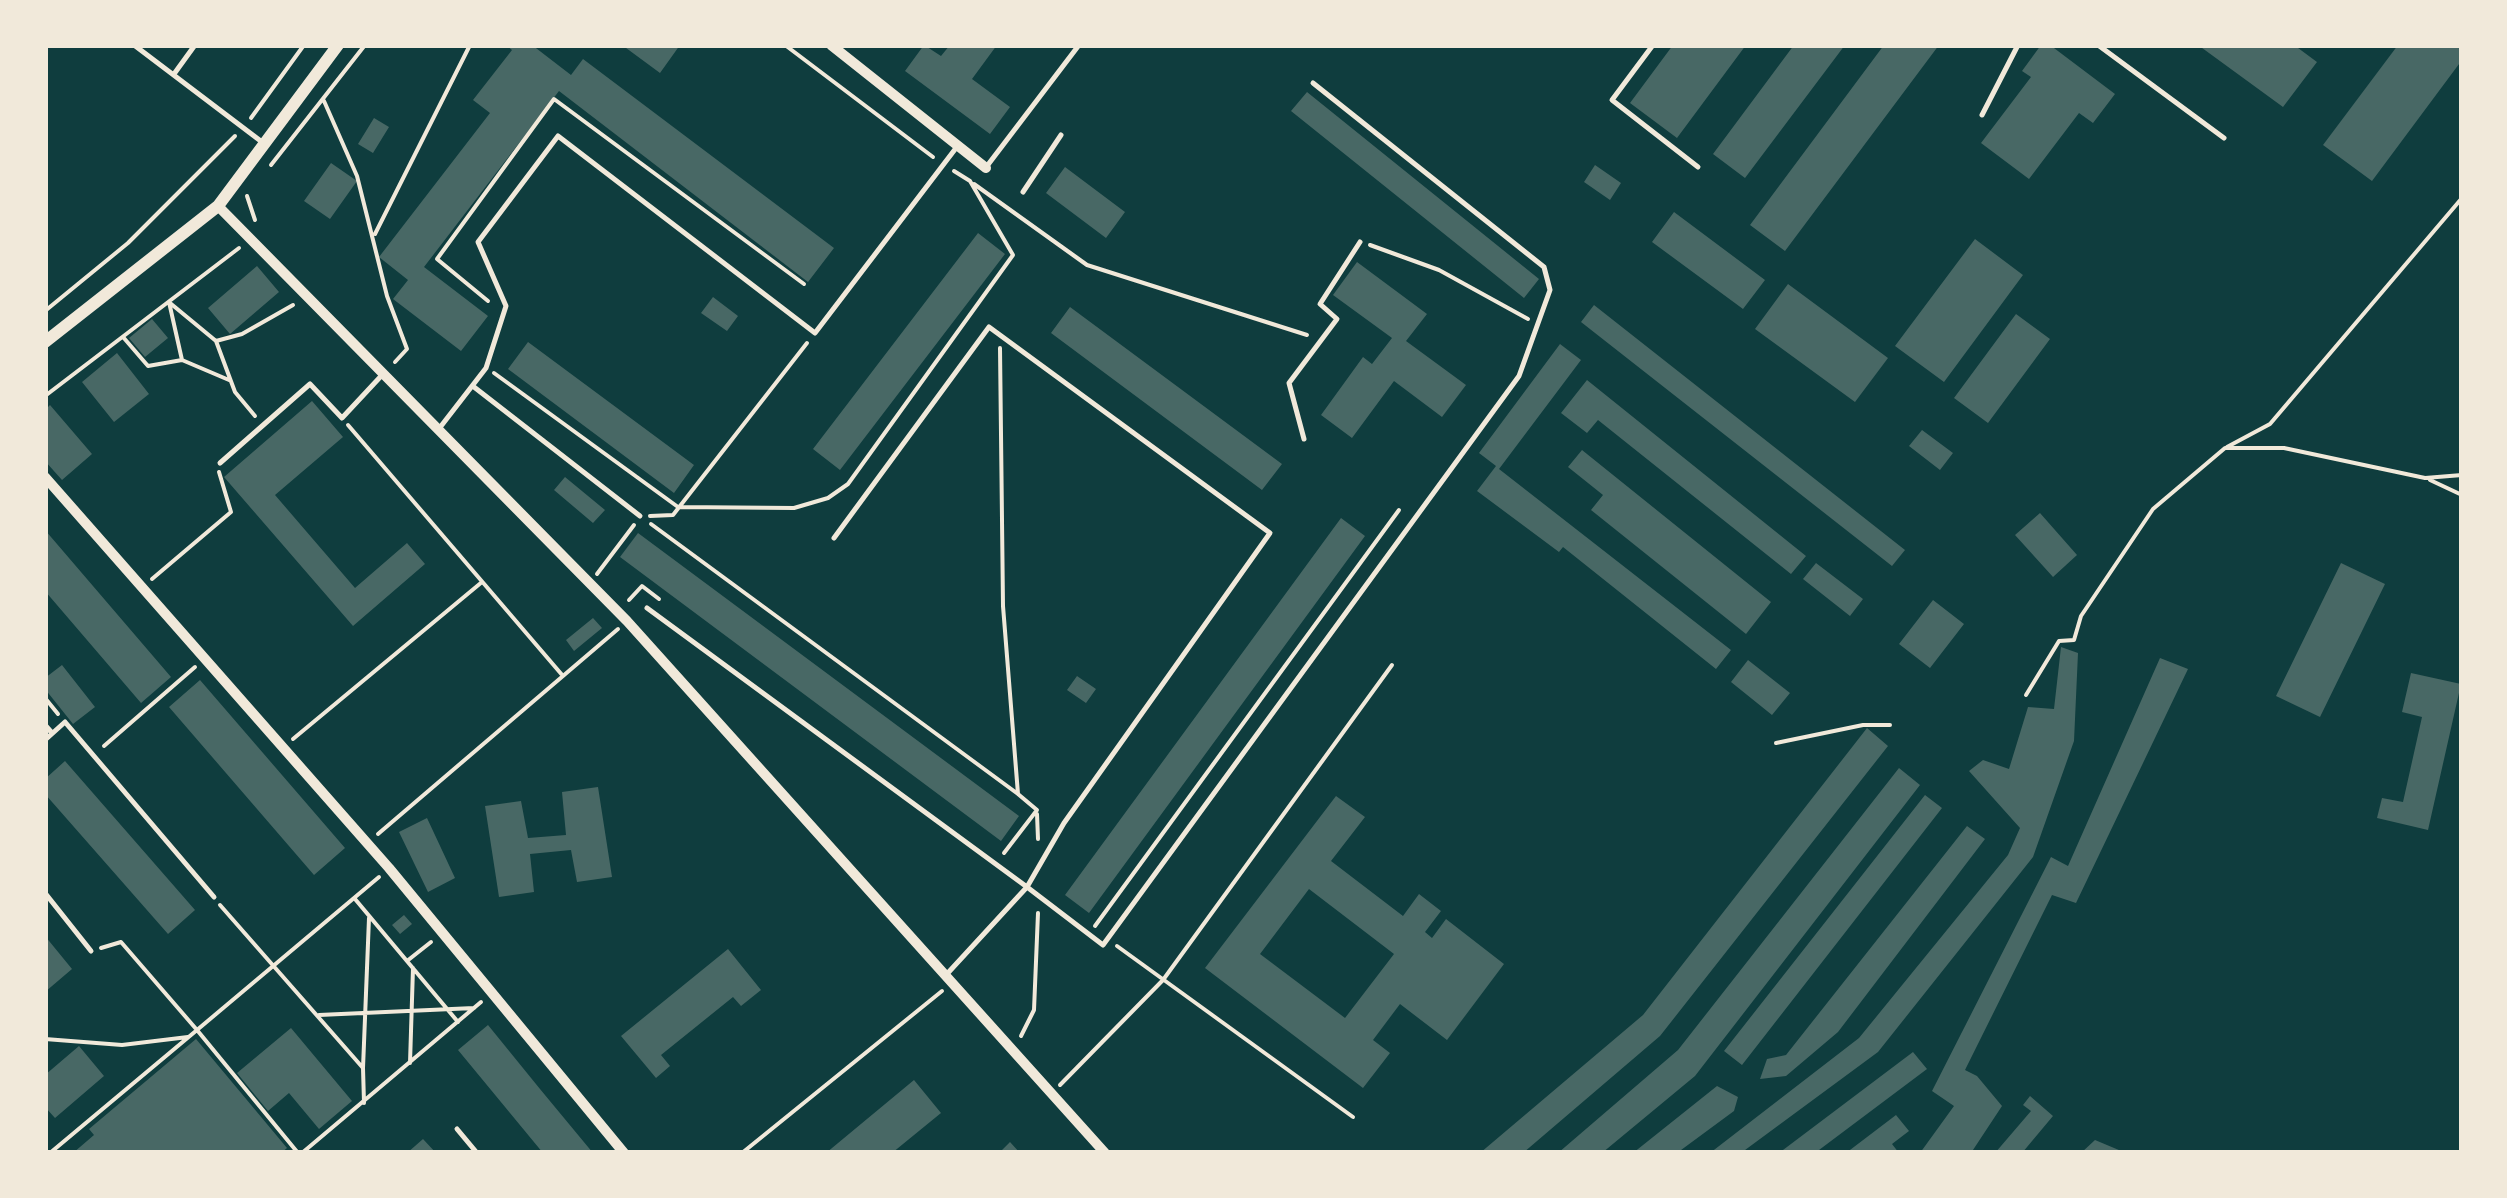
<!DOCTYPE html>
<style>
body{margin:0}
#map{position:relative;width:2507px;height:1198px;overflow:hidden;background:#0f3d3e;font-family:Rubik,sans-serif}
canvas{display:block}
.frame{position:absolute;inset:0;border:48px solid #f1e9da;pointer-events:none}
</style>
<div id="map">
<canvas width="2507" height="1198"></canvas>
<div class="frame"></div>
</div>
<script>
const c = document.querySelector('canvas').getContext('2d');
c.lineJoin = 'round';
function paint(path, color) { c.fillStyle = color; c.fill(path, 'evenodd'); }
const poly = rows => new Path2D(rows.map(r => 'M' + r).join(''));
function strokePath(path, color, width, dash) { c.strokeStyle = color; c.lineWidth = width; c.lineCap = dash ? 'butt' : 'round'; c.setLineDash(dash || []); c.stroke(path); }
paint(poly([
 [506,45,532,45,571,75,583,59,834,248,808,282,559,91,424,267,488,316,461,351,393,299,408,280,379,257,490,113,473,100,512,50],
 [622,45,680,45,660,73],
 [924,45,941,56,950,45,997,45,972,79,1010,107,990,134,905,71],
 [1673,45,1746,45,1677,138,1630,103],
 [1794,45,1845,45,1745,178,1713,154],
 [1884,45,1939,45,1785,251,1750,225],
 [2041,45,2050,45,2115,94,2093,123,2079,113,2029,179,1981,143,2031,77,2022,71],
 [2198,45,2294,45,2317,62,2283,107],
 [2398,45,2462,45,2462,60,2372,181,2323,145],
 [1307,92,1539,279,1524,298,1291,111],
 [374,118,389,127,373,153,358,144],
 [331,163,357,181,330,219,304,201],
 [1595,165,1621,183,1610,200,1584,182],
 [1065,167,1125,212,1106,238,1046,193],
 [1674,212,1765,280,1743,309,1652,242],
 [978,233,1005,254,840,470,813,449],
 [1975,239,2023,275,1944,382,1895,346],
 [1357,262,1427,314,1406,341,1466,385,1442,417,1394,381,1352,438,1321,415,1363,357,1372,364,1392,338,1333,295],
 [257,266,279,292,230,334,208,308],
 [1788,284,1888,358,1855,402,1755,329],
 [713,297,738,316,727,331,701,313],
 [1594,305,1905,550,1892,566,1581,322],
 [1070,307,1282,464,1262,490,1051,333],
 [2016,314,2050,339,1988,423,1954,398],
 [152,319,168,338,145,357,129,338],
 [528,342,694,465,674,493,508,369],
 [1560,344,1581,360,1499,469,1731,650,1716,669,1563,547,1559,552,1477,491,1496,466,1479,453],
 [117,353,149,394,114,422,82,382],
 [1587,380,1806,556,1791,574,1598,420,1587,433,1561,413],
 [312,401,343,437,275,495,355,588,407,543,425,564,353,626,224,477],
 [50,405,92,454,62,480,45,461,45,410],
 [1922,430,1953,453,1940,470,1909,446],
 [1582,450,1771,602,1746,634,1591,510,1603,495,1568,467],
 [565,477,605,510,593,523,554,490],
 [2040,513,2077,555,2053,577,2015,535],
 [1341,518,1365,536,1089,913,1065,895],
 [45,530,171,677,141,703,45,591],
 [638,533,1019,816,1001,841,620,557],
 [1816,563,1863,599,1850,616,1803,579],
 [2341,563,2385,584,2320,717,2276,696],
 [1933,600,1964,624,1930,668,1899,644],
 [593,618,602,628,574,651,566,640],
 [2061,647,2078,653,2074,741,2033,857,1878,1052,1741,1153,1710,1153,1859,1038,2008,855,2020,828,1969,771,1983,760,2009,769,2028,707,2054,709],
 [2160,658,2188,669,2076,903,2052,895,1965,1070,1977,1076,2002,1106,1971,1153,1920,1153,1954,1106,1932,1091,2051,857,2068,866],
 [1748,660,1790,693,1772,715,1731,682],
 [62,665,95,707,73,724,45,689,45,678],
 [2411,673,2461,684,2428,830,2377,818,2382,798,2403,802,2422,717,2402,712],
 [1077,676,1096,689,1086,703,1067,690],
 [200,680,345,848,314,875,169,707],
 [1867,728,1888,746,1660,1036,1523,1153,1480,1153,1643,1015],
 [65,761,195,910,168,934,45,794,45,779],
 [1899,768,1920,785,1695,1076,1602,1153,1558,1153,1678,1050],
 [598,787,612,877,577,882,571,850,530,854,534,892,499,897,485,806,521,801,528,838,566,835,562,792],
 [1925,795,1942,808,1742,1065,1724,1051],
 [1336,796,1365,817,1331,861,1403,916,1419,894,1441,911,1425,932,1432,938,1446,919,1504,964,1447,1040,1400,1004,1373,1040,1390,1053,1363,1088,1205,968],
 [1309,889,1394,954,1345,1018,1260,954],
 [427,818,455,878,428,892,399,832],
 [1967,826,1985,839,1838,1032,1786,1076,1760,1079,1767,1059,1786,1055],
 [404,915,412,924,400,934,392,925],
 [45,936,72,969,45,992],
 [728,949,761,990,741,1006,733,997,661,1055,670,1066,656,1078,621,1036],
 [488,1025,540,1089,593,1153,543,1153,458,1050],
 [291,1028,352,1101,319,1129,289,1093,268,1111,237,1073],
 [196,1039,287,1148,281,1153,73,1153,94,1135,89,1129],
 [79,1046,104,1076,55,1118,45,1107,45,1075],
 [1913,1052,1927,1069,1815,1153,1779,1153],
 [914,1080,941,1113,892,1153,826,1153],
 [1717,1086,1738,1097,1734,1111,1677,1153,1633,1153],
 [2030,1096,2053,1116,2022,1153,1995,1153,2031,1111,2023,1105],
 [1896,1115,1909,1131,1892,1144,1899,1153,1846,1153],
 [423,1139,436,1153,407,1153],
 [2095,1140,2126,1153,2081,1153],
 [1010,1142,1020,1153,999,1153]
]), '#486865');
strokePath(poly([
 [785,45,933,157],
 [324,101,357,176,387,296,407,349,395,362],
 [251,118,304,45],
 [271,165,365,45],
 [974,184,1087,265,1307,335],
 [247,196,255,220],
 [375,234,470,45],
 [1370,245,1439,270,1528,319],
 [488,301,437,259,554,99,804,284],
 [169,302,182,360,229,380],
 [170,303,216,341],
 [45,311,128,243,235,136],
 [123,337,148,366,182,360],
 [1000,348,1003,606,1018,794,1037,810,1004,853],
 [494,373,678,507,794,508,828,498,848,484,1013,255,970,181,954,171],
 [45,396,239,248],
 [255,416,235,392,216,341,242,334,293,305],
 [348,425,563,676],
 [2227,447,2270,424,2462,198],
 [2430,480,2462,495],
 [650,516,673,515,807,343],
 [651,524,1018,794],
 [597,574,634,525],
 [152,579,231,512,219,472],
 [629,600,642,586,659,599],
 [2026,695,2059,641,2074,640,2081,616,2153,509,2225,448,2284,448,2425,478,2462,475],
 [45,698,58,714],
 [293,739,482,582],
 [1776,743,1863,725,1890,725],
 [104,746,195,667],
 [1037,814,1038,839],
 [378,834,618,629],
 [355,899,458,1022],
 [220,905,363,1068,364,1103],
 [1095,926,1399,510],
 [1117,946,1353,1117],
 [101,948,121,942,197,1030,379,877],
 [407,961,431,942],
 [319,1015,474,1008],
 [1021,1036,1034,1010,1038,913],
 [45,1039,122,1045,188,1037],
 [410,1063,413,968],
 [363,1068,369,918],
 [1060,1085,1163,980,1392,665],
 [50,1153,197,1030,298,1153],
 [302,1153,481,1002],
 [742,1153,942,991]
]), '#f1e9da', 4);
strokePath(poly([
 [134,45,262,142],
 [1653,45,1612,100,1698,167],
 [2098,45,2224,138],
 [174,74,195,45],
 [1982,115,2018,45],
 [987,166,1079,45],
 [1023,192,1061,135],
 [474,387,640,516],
 [438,430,486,368,506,306,478,242,558,136,815,333,956,148],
 [1304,439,1289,383,1337,319,1320,304,1360,242],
 [220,463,310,384,342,418,383,374],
 [647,608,1027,887,1064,823,1270,533,989,327,834,538],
 [45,725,52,733],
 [45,740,65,722,214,897],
 [45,893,91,951],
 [946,975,1027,887,1103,945,1519,376,1550,290,1544,267,1313,83],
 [457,1129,477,1153]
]), '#f1e9da', 5);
strokePath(poly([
 [831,45,986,168],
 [218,206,627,621,1105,1153],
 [45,477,389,868,624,1153]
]), '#f1e9da', 10);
strokePath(poly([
 [45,342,218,206,338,45]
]), '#f1e9da', 12);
</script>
